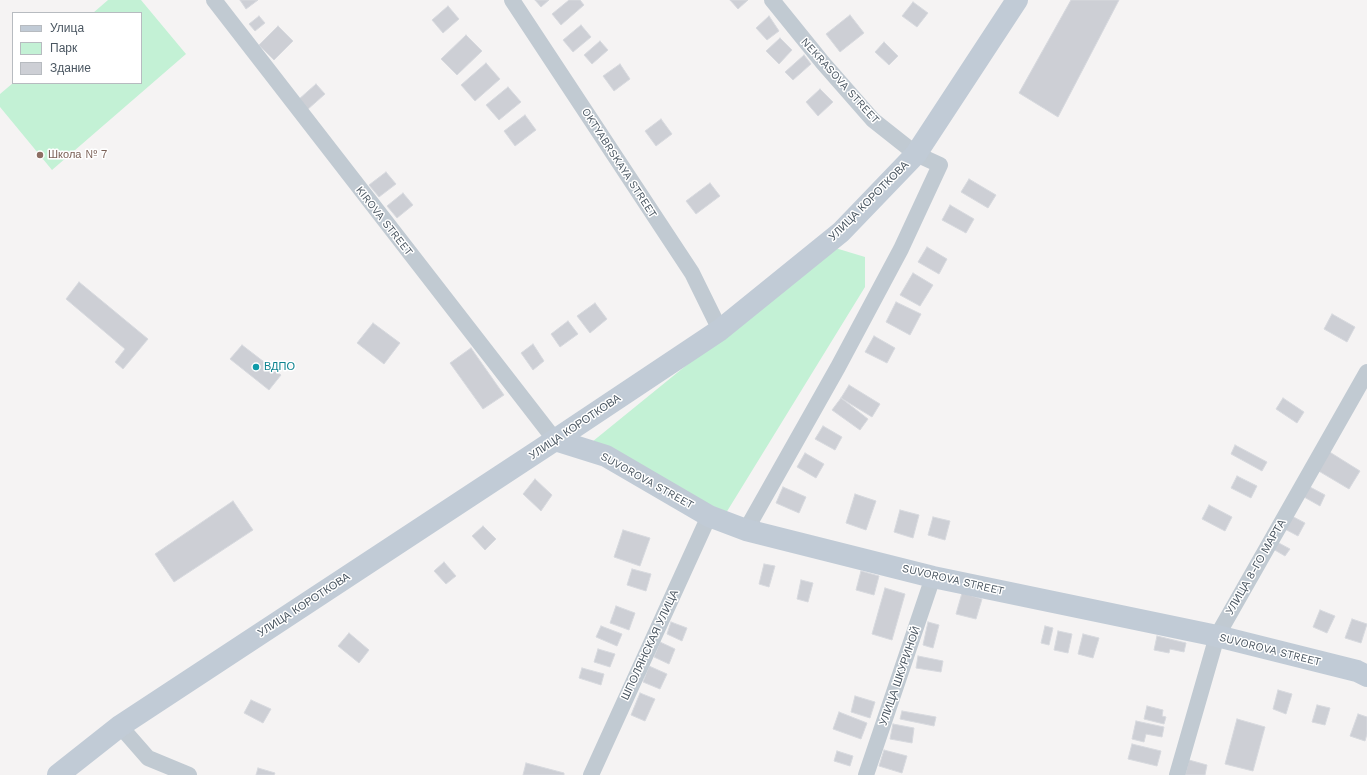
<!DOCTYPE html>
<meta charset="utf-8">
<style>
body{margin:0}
#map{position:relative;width:1367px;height:775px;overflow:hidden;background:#f5f3f3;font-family:"Work Sans",sans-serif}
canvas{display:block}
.legend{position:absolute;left:12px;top:12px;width:130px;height:72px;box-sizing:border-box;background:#fff;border:1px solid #b7bbc0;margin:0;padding:5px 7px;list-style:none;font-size:12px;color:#4a5661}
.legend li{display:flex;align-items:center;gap:8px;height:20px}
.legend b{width:20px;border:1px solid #b7bbc0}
</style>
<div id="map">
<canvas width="1367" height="775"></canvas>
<ul class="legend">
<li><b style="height:5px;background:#c1cbd6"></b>Улица</li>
<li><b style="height:11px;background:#c3f1d5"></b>Парк</li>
<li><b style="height:11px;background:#cdcfd5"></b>Здание</li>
</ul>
</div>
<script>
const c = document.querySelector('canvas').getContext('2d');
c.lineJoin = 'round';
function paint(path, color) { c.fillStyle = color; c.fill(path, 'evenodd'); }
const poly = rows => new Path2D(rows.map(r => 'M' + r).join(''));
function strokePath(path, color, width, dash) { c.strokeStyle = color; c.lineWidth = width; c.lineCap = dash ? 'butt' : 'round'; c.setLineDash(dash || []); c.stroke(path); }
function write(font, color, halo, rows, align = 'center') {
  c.font = font + ' "Work Sans",sans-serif'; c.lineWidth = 3; c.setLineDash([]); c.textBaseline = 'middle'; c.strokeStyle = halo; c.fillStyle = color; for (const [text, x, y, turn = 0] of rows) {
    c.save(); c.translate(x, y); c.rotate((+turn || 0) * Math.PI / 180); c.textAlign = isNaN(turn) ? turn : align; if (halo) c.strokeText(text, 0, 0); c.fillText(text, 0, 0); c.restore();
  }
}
paint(poly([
 [108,0,141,0,186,54,52,170,0,107,0,94,13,83,141,83,141,13,93,13],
 [832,247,865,257,865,287,726,513,587,446]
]), '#c3f1d5');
const building = poly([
 [240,0,258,0,246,9,240,0],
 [535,0,549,0,541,7,535,0],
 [569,0,580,0,584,5,561,25,552,14,569,0],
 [730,0,748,0,738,9,730,0],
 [1071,0,1119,0,1058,117,1019,93,1071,0],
 [913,2,928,13,917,27,902,16,913,2],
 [448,6,459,19,443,33,432,20,448,6],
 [850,15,864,33,840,52,826,34,850,15],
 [259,16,265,23,255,31,249,24,259,16],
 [769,16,779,31,767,40,756,28,769,16],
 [581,25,591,37,573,52,563,40,581,25],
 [278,26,293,41,274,60,259,45,278,26],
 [466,35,482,51,457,75,441,59,466,35],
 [780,38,792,50,779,64,766,51,780,38],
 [600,41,608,50,592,64,584,55,600,41],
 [884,42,898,56,889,65,875,52,884,42],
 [804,55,811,64,793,80,785,72,804,55],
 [486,63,500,79,475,101,461,85,486,63],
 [620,64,630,79,614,91,603,76,620,64],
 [316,84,325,94,307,110,298,100,316,84],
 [508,87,521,102,499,120,486,105,508,87],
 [820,89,833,102,818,116,806,102,820,89],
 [525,115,536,130,515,146,504,131,525,115],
 [661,119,672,134,656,146,645,131,661,119],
 [386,172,396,184,379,197,369,185,386,172],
 [969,179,996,195,988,208,961,192,969,179],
 [710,183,720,196,696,214,686,201,710,183],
 [403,193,413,205,397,218,387,206,403,193],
 [950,205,974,219,966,233,942,220,950,205],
 [927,247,947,259,939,274,918,262,927,247],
 [913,273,933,285,920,306,900,295,913,273],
 [79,282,148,339,123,369,115,362,125,349,66,299,79,282],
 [896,302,921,314,910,335,886,322,896,302],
 [595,303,607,319,590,333,577,316,595,303],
 [1332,314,1355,327,1347,342,1324,329,1332,314],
 [568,321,578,334,560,347,551,334,568,321],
 [373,323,400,343,384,364,357,343,373,323],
 [874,336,895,348,887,363,865,352,874,336],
 [533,344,544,361,533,370,521,353,533,344],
 [242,345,281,375,269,390,230,359,242,345],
 [471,348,504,395,483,409,450,363,471,348],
 [849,385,880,404,872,417,841,398,849,385],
 [841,398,868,419,860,430,832,410,841,398],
 [1283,398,1304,412,1297,423,1276,409,1283,398],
 [823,426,842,437,835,450,815,439,823,426],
 [1235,445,1267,462,1262,471,1231,454,1235,445],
 [1328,451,1360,471,1349,489,1317,470,1328,451],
 [805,453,824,464,816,478,797,467,805,453],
 [1237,476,1257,486,1251,498,1231,488,1237,476],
 [535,479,552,495,541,511,523,494,535,479],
 [783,487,806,497,799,513,776,503,783,487],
 [1310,487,1325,495,1320,506,1304,497,1310,487],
 [855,494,876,501,866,530,846,523,855,494],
 [233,501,253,530,174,582,155,554,233,501],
 [1209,505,1232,517,1225,531,1202,519,1209,505],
 [900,510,919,515,913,538,894,532,900,510],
 [1288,514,1305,523,1298,536,1281,527,1288,514],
 [933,517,950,521,945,540,928,535,933,517],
 [483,526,496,539,485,550,472,536,483,526],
 [623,530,650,538,640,566,614,557,623,530],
 [1277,542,1290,549,1285,556,1273,549,1277,542],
 [444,562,456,576,446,584,434,571,444,562],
 [764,564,775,566,769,587,759,584,764,564],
 [632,569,651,574,646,591,627,585,632,569],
 [861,571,879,576,874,595,856,590,861,571],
 [801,580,813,583,808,602,797,599,801,580],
 [885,588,905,594,892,640,872,634,885,588],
 [962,593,982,599,976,619,956,614,962,593],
 [616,606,635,613,629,630,610,623,616,606],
 [1320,610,1335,616,1327,633,1313,627,1320,610],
 [1352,619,1367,624,1361,643,1345,638,1352,619],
 [671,622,687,628,682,641,667,634,671,622],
 [928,622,939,625,933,648,923,645,928,622],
 [601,626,622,634,617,646,596,637,601,626],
 [1045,626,1053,628,1049,645,1041,643,1045,626],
 [1058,631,1072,634,1068,653,1054,650,1058,631],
 [349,633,369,650,359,663,338,646,349,633],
 [1083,634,1099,638,1093,658,1078,654,1083,634],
 [1157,636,1186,643,1184,652,1170,649,1169,653,1154,650,1157,636],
 [660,642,675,649,669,664,654,657,660,642],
 [598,649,615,654,610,667,594,662,598,649],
 [918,656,943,661,941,672,916,668,918,656],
 [649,666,667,674,660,689,643,682,649,666],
 [582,668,604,674,601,685,579,678,582,668],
 [1278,690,1292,694,1286,714,1273,709,1278,690],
 [640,693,655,699,645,721,631,715,640,693],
 [855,696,875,702,870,718,851,712,855,696],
 [251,700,271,709,263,723,244,713,251,700],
 [1317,705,1330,708,1325,725,1312,722,1317,705],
 [1147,706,1163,710,1162,716,1166,717,1164,724,1144,719,1147,706],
 [902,711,936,717,934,726,900,719,902,711],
 [839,712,867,723,861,739,833,729,839,712],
 [1358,714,1367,717,1367,734,1365,741,1350,736,1358,714],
 [1237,719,1265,727,1253,771,1225,764,1237,719],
 [1136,721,1164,727,1162,737,1146,734,1144,742,1132,739,1136,721],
 [893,724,914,728,912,743,890,739,893,724],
 [1132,744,1161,751,1157,766,1128,759,1132,744],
 [884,750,907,756,902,773,879,766,884,750],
 [837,751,853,756,850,766,834,761,837,751],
 [1189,760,1207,765,1205,775,1185,775,1189,760],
 [526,763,564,773,564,775,523,775,526,763],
 [258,768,275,773,274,775,256,775,258,768]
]);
paint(building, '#cdcfd5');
strokePath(building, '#d7d9de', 1);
strokePath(poly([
 [214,0,555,440],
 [512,0,692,273,720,330],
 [746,530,838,367,901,249,940,165,916,154,873,120,823,63,772,0],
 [120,726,148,758,189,775],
 [591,775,709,516],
 [866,775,933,577],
 [1177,775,1217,636,1367,372]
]), '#c1cad2', 16);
strokePath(poly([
 [555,440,606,456,709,516,746,530,933,577,1217,636,1357,671,1367,676],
 [58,775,120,726,555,440,720,330,841,232,916,154,1017,0]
]), '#c1cbd6', 22);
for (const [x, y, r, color] of [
 [40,155,4,"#8d6e63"],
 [256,367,4,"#0f9aa8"]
]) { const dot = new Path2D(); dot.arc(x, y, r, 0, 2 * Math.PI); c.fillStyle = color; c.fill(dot); strokePath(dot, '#fff', 1.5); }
write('11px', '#4a5661', '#fff', [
 ["NEKRASOVA STREET",840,81,48],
 ["OKTYABRSKAYA STREET",619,163,57],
 ["УЛИЦА КОРОТКОВА",869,201,-45],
 ["KIROVA STREET",384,221,52],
 ["УЛИЦА КОРОТКОВА",575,427,-34],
 ["SUVOROVA STREET",647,481,29],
 ["УЛИЦА 8-ГО МАРТА",1256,567,-60],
 ["SUVOROVA STREET",953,580,13],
 ["УЛИЦА КОРОТКОВА",304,605,-33],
 ["ШПОЛЯНСКАЯ УЛИЦА",650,645,-65],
 ["SUVOROVA STREET",1270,650,14],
 ["УЛИЦА ШКУРИНОЙ",900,676,-71]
]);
write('11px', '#785e54', '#fff', [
 ["Школа № 7",48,155]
], 'left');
write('11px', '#0d838f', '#fff', [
 ["ВДПО",264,367]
], 'left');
</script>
